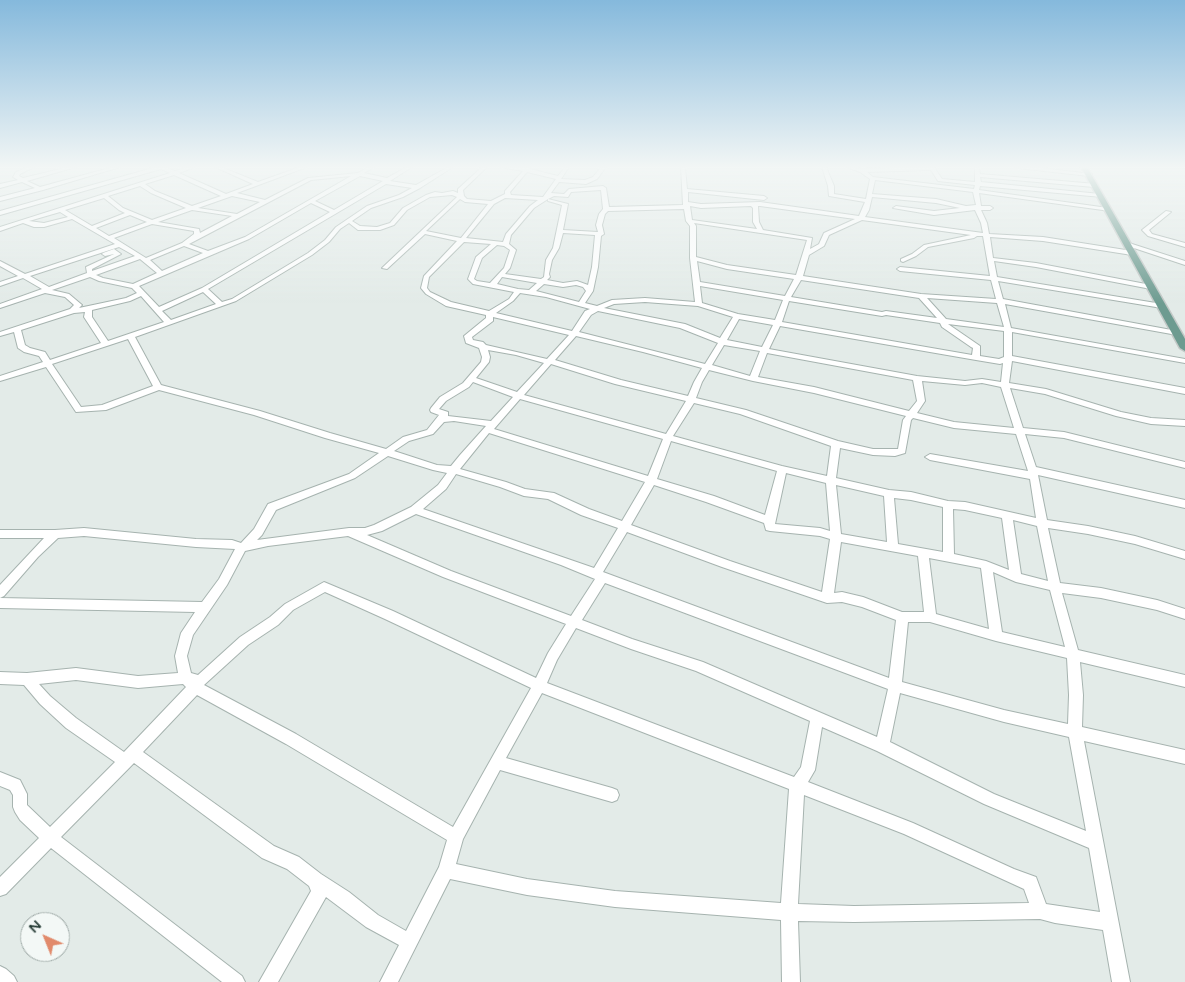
<!DOCTYPE html>
<style>
body{margin:0}
#map{position:relative;width:1185px;height:982px;overflow:hidden;background:#e3ebe8;font-family:"Varela Round",sans-serif}
canvas{display:block}
.north{position:absolute;left:20px;top:912px;width:50px;height:50px;box-sizing:border-box;background:#f3f8f6;border:1px solid #a1aca9;border-radius:50%;rotate:316deg;font-size:14px;font-weight:700;line-height:20px;text-align:center;color:#253b35}
.north::after{content:'';display:block;margin:auto;width:18px;height:22px;background:#e18a6b;clip-path:polygon(50% 0,100% 100%,50% 72%,0 100%)}
</style>
<div id="map">
<canvas width="1185" height="982"></canvas>
<div class="north">N</div>
</div>
<script>
const c = document.querySelector('canvas').getContext('2d');
c.lineJoin = 'round';
const poly = rows => new Path2D(rows.map(r => 'M' + r).join(''));
function strokePath(path, color, width, dash) { c.strokeStyle = color; c.lineWidth = width; c.lineCap = dash ? 'butt' : 'round'; c.setLineDash(dash || []); c.stroke(path); }
function paint(path, color) { c.fillStyle = color; c.fill(path, 'evenodd'); }
const minor = poly([
 [28,167,34,167,20,174,19,176,23,178,68,167,76,167,27,181,40,187,113,167,120,167,43,190,0,201,0,197,35,188,22,182,0,188,0,184,18,180,13,177,16,172,28,167],
 [156,167,165,167,175,171,188,167,195,167,179,173,226,194,253,184,215,167,221,167,258,182,300,167,307,167,237,193,265,200,308,178,358,173,368,167,374,167,364,173,387,178,407,167,412,167,390,181,416,185,448,167,453,167,420,188,403,197,371,208,352,221,360,226,377,227,390,223,403,208,426,195,435,192,442,193,453,191,458,193,458,189,482,167,487,167,463,190,464,196,467,199,491,201,505,194,505,191,523,171,501,167,525,168,531,167,530,169,558,176,565,167,569,167,561,179,585,180,593,177,601,167,606,167,597,179,586,184,559,182,551,193,564,194,569,189,603,186,606,188,609,207,683,205,681,167,685,167,687,189,764,196,767,198,764,200,688,192,688,202,701,204,760,202,859,216,865,202,829,196,828,186,822,167,826,167,834,186,834,194,866,199,870,179,860,172,846,167,862,169,934,167,942,179,975,182,975,167,979,167,980,174,1096,184,1096,186,1094,187,980,177,981,182,1100,194,1102,195,1102,197,980,186,979,190,1108,208,1111,210,1110,211,979,193,981,206,990,206,993,208,990,210,981,210,987,223,989,234,1043,237,1132,251,1135,253,1132,255,1043,241,990,237,993,258,1036,263,1151,285,1154,287,1151,289,1036,267,994,261,997,277,1162,304,1166,306,1162,308,998,281,1003,299,1177,331,1181,333,1177,335,1005,304,1011,328,1185,359,1185,363,1012,332,1012,356,1185,388,1185,394,1012,361,1009,383,1046,389,1121,412,1151,418,1185,420,1185,426,1151,424,1116,416,1045,394,1010,388,1023,428,1064,432,1185,462,1185,468,1064,438,1025,434,1036,467,1185,500,1185,508,1038,475,1047,520,1088,526,1135,536,1185,551,1185,559,1135,544,1088,534,1048,528,1060,583,1101,588,1157,600,1185,609,1185,619,1157,610,1101,598,1062,593,1078,650,1185,675,1185,687,1080,662,1083,695,1082,727,1185,750,1185,764,1084,741,1130,982,1112,982,1103,930,1055,923,1040,919,854,922,798,921,800,982,782,982,781,920,615,907,527,895,450,879,398,982,380,982,399,945,366,927,326,897,278,982,259,982,311,891,309,886,287,869,262,858,134,763,61,837,242,976,245,982,222,982,51,848,6,894,0,896,0,877,39,838,20,820,15,812,13,807,13,795,10,790,0,786,0,772,20,780,27,794,27,805,50,827,115,762,66,728,40,704,24,685,0,684,0,672,27,673,76,668,138,676,178,673,175,656,181,633,195,612,0,608,0,598,202,602,219,579,235,549,196,547,84,536,58,538,38,557,4,596,0,598,0,585,44,538,0,538,0,530,55,530,84,528,196,539,232,540,241,543,254,529,268,504,349,474,379,453,325,438,254,415,159,390,106,410,76,412,46,367,0,381,0,376,43,362,39,356,24,352,18,348,14,332,0,336,0,332,70,309,74,305,65,297,45,293,0,308,0,304,42,289,23,278,0,286,0,282,18,276,0,266,0,261,25,274,115,244,72,219,44,227,34,227,23,223,0,231,0,227,170,173,161,169,0,215,0,211,156,167],
 [931,170,938,181,975,185,974,189,873,177,867,172,931,170],
 [527,172,556,179,543,197,511,195,510,192,527,172],
 [174,175,221,196,192,206,155,191,145,184,174,175],
 [351,176,245,237,208,251,189,244,311,180,351,176],
 [360,176,383,181,334,210,315,201,360,176],
 [875,180,973,192,976,205,966,206,936,199,872,194,875,180],
 [386,184,412,188,399,195,367,206,336,227,325,240,308,253,232,299,222,302,208,289,386,184],
 [140,186,151,193,186,208,152,220,123,208,108,196,140,186],
 [601,190,603,209,599,214,596,225,598,232,563,230,568,204,548,199,554,196,568,197,571,192,601,190],
 [452,195,457,197,382,268,387,269,425,234,457,241,424,276,421,288,426,294,446,306,486,315,486,318,464,336,466,343,479,348,482,357,481,362,463,383,440,397,431,408,430,410,431,412,439,415,427,430,403,437,386,449,330,433,260,411,161,385,135,337,236,301,312,255,329,242,340,229,349,223,358,230,380,230,394,225,407,210,430,197,452,195],
 [232,196,260,202,237,214,198,208,232,196],
 [872,197,936,203,960,208,934,211,896,206,893,208,934,215,975,210,981,223,983,233,865,217,869,210,872,197],
 [104,198,119,210,125,213,92,226,65,210,104,198],
 [505,198,538,200,530,206,506,234,503,242,466,238,494,204,505,198],
 [460,199,465,202,488,204,461,238,426,231,460,199],
 [548,199,548,201,562,205,553,248,546,260,544,277,541,279,505,274,510,268,516,250,509,244,511,235,534,208,548,199],
 [311,203,330,212,202,288,159,307,139,286,249,239,311,203],
 [690,206,701,208,751,206,753,208,753,222,757,229,692,220,690,206],
 [758,206,760,206,855,219,824,233,819,244,810,249,812,238,763,230,759,222,758,206],
 [684,209,686,221,690,226,690,258,695,302,645,298,612,300,597,306,585,303,593,291,598,267,601,236,604,234,602,225,605,214,608,211,684,209],
 [192,210,232,216,200,233,199,229,158,222,192,210],
 [60,212,68,217,44,223,29,221,60,212],
 [130,215,147,222,109,236,96,228,130,215],
 [862,220,971,235,924,245,912,254,901,259,901,261,903,262,916,256,928,247,974,238,977,236,983,236,990,276,900,267,897,269,900,271,991,280,996,299,921,294,803,276,809,255,824,246,829,235,862,220],
 [694,223,807,240,796,275,727,265,696,257,696,226,694,223],
 [152,224,194,231,194,234,182,243,146,258,114,238,152,224],
 [563,233,595,235,592,267,588,285,577,281,563,283,547,280,550,277,549,274,552,260,559,248,563,233],
 [464,242,491,244,476,257,468,279,473,284,514,292,509,299,489,311,451,302,430,292,427,288,429,277,464,242],
 [497,245,504,246,510,250,504,268,490,283,477,281,474,279,482,258,497,245],
 [184,246,203,253,162,271,150,260,184,246],
 [119,247,135,256,92,271,92,269,121,254,114,249,103,253,102,254,105,256,114,254,86,267,87,273,49,287,30,276,119,247],
 [140,259,157,273,133,284,103,278,96,275,140,259],
 [697,261,727,269,794,279,785,296,700,282,697,261],
 [90,277,99,281,132,288,137,293,126,298,79,308,82,305,69,294,52,290,90,277],
 [502,277,537,283,529,290,518,289,497,284,502,277],
 [801,280,919,298,937,318,886,311,882,312,791,297,801,280],
 [544,284,563,287,576,285,583,287,586,291,579,302,536,291,544,284],
 [700,286,783,300,775,320,738,314,702,303,700,286],
 [203,292,216,304,171,320,162,311,203,292],
 [520,293,546,297,590,309,585,311,572,331,496,313,513,301,520,293],
 [141,296,164,322,108,341,92,317,92,310,130,301,141,296],
 [927,298,997,303,1004,327,946,319,927,298],
 [789,301,882,316,886,315,940,323,942,327,971,347,973,348,972,355,782,322,789,301],
 [645,302,698,306,733,317,720,338,685,324,604,308,614,304,645,302],
 [598,311,680,328,718,343,705,364,579,332,591,315,598,311],
 [85,312,84,317,101,343,50,360,45,352,30,348,25,345,21,330,74,313,85,312],
 [493,317,569,335,547,359,486,345,483,342,473,340,472,337,493,321,493,317],
 [739,319,773,325,762,347,727,340,739,319],
 [948,324,1004,331,1004,357,999,359,980,356,980,346,948,324],
 [780,326,976,360,1000,364,1003,363,1001,382,982,379,965,381,917,376,769,349,780,326],
 [576,336,643,352,702,368,694,382,688,396,621,380,555,360,576,336],
 [128,339,153,386,102,405,81,407,52,364,128,339],
 [724,345,760,351,750,376,712,365,724,345],
 [488,350,516,355,544,363,517,392,476,378,489,362,490,357,488,350],
 [767,353,913,380,917,401,909,411,814,387,758,377,767,353],
 [551,364,615,384,686,401,666,434,524,395,551,364],
 [709,370,753,381,814,393,906,416,903,420,898,449,873,449,838,441,746,410,696,398,702,382,709,370],
 [922,381,965,385,982,383,1001,387,1014,428,954,422,917,413,925,401,922,381],
 [473,382,513,397,491,421,448,416,448,412,439,409,446,401,469,387,473,382],
 [520,399,663,439,648,476,494,429,520,399],
 [694,403,740,414,831,446,827,476,782,466,673,436,694,403],
 [913,418,954,428,1016,434,1028,471,930,454,925,457,930,460,1030,479,1036,518,965,502,948,501,911,492,889,490,836,478,840,448,873,455,895,456,905,453,911,420,913,418],
 [454,421,486,426,460,455,451,466,437,465,394,451,409,441,433,434,444,422,454,421],
 [489,433,645,482,622,521,589,509,554,493,525,489,506,482,460,469,489,433],
 [671,441,777,471,765,515,714,496,657,479,671,441],
 [388,456,433,470,447,473,438,485,411,507,374,525,365,528,349,528,257,540,262,535,276,510,355,478,388,456],
 [786,473,826,483,830,531,820,528,775,524,786,473],
 [456,474,500,487,524,496,548,499,581,515,618,528,594,568,423,509,446,489,456,474],
 [654,485,706,502,764,523,766,530,770,531,820,536,830,539,822,592,730,561,631,525,654,485],
 [836,485,884,496,887,542,841,534,836,485],
 [894,498,911,500,943,507,943,552,898,544,894,498],
 [953,509,965,510,1002,518,1009,570,986,561,954,554,953,509],
 [416,514,561,565,595,579,571,616,451,571,367,535,382,531,416,514],
 [1013,520,1037,526,1048,581,1021,574,1013,520],
 [627,532,722,567,827,603,842,602,862,607,896,620,889,678,603,572,627,532],
 [348,536,443,577,566,624,548,653,536,678,393,611,324,582,285,604,270,617,240,637,198,675,191,673,187,656,193,635,227,585,245,551,268,546,348,536],
 [841,542,918,556,924,612,902,612,863,597,842,592,834,593,841,542],
 [929,558,981,568,989,629,936,614,929,558],
 [993,572,1016,582,1050,590,1065,647,1002,632,993,572],
 [605,583,888,689,877,737,703,662,632,639,582,620,605,583],
 [325,592,385,619,531,688,453,827,296,734,204,685,248,645,278,625,293,610,325,592],
 [908,622,930,622,996,641,1067,658,1069,695,1068,724,1004,710,902,682,908,622],
 [576,628,631,649,696,671,810,721,801,767,794,777,547,683,557,660,576,628],
 [76,680,138,688,183,684,186,687,124,752,76,718,50,696,39,684,76,680],
 [542,693,789,789,781,903,615,891,527,879,456,864,463,839,500,770,612,802,617,800,619,795,617,790,612,788,506,758,542,693],
 [900,693,1004,722,1069,737,1086,831,994,794,890,742,900,693],
 [197,695,286,744,447,840,439,867,406,931,378,915,349,892,321,874,299,857,274,846,143,752,197,695],
 [822,727,877,751,984,804,1089,848,1100,912,1046,904,1036,877,1014,869,913,823,808,782,815,770,822,727],
 [804,795,904,834,1024,889,1029,903,854,906,798,904,804,795],
 [1015,167,1032,167,1092,174,1089,176,1017,168,1015,167],
 [1166,211,1171,212,1149,230,1152,234,1185,243,1185,247,1148,236,1142,230,1166,211],
 [1125,243,1129,243,1185,261,1185,265,1125,245,1125,243],
 [0,966,6,969,14,976,17,982,0,982,0,966]
]);
const major = poly([
 [1081,167,1087,167,1185,339,1185,351,1180,348,1081,167]
]);
strokePath(minor, '#a6b3af', 2);
strokePath(major, '#c2c8c6', 3);
paint(minor, '#fff');
paint(major, '#6d9b90');
const sky = c.createLinearGradient(0, 0, 0, 304);
sky.addColorStop(0, '#85b9dc');
sky.addColorStop(0.55, '#f2f6f5');
sky.addColorStop(1, '#f2f6f500');
c.fillStyle = sky;
c.fillRect(0, 0, 1185, 304);
</script>
